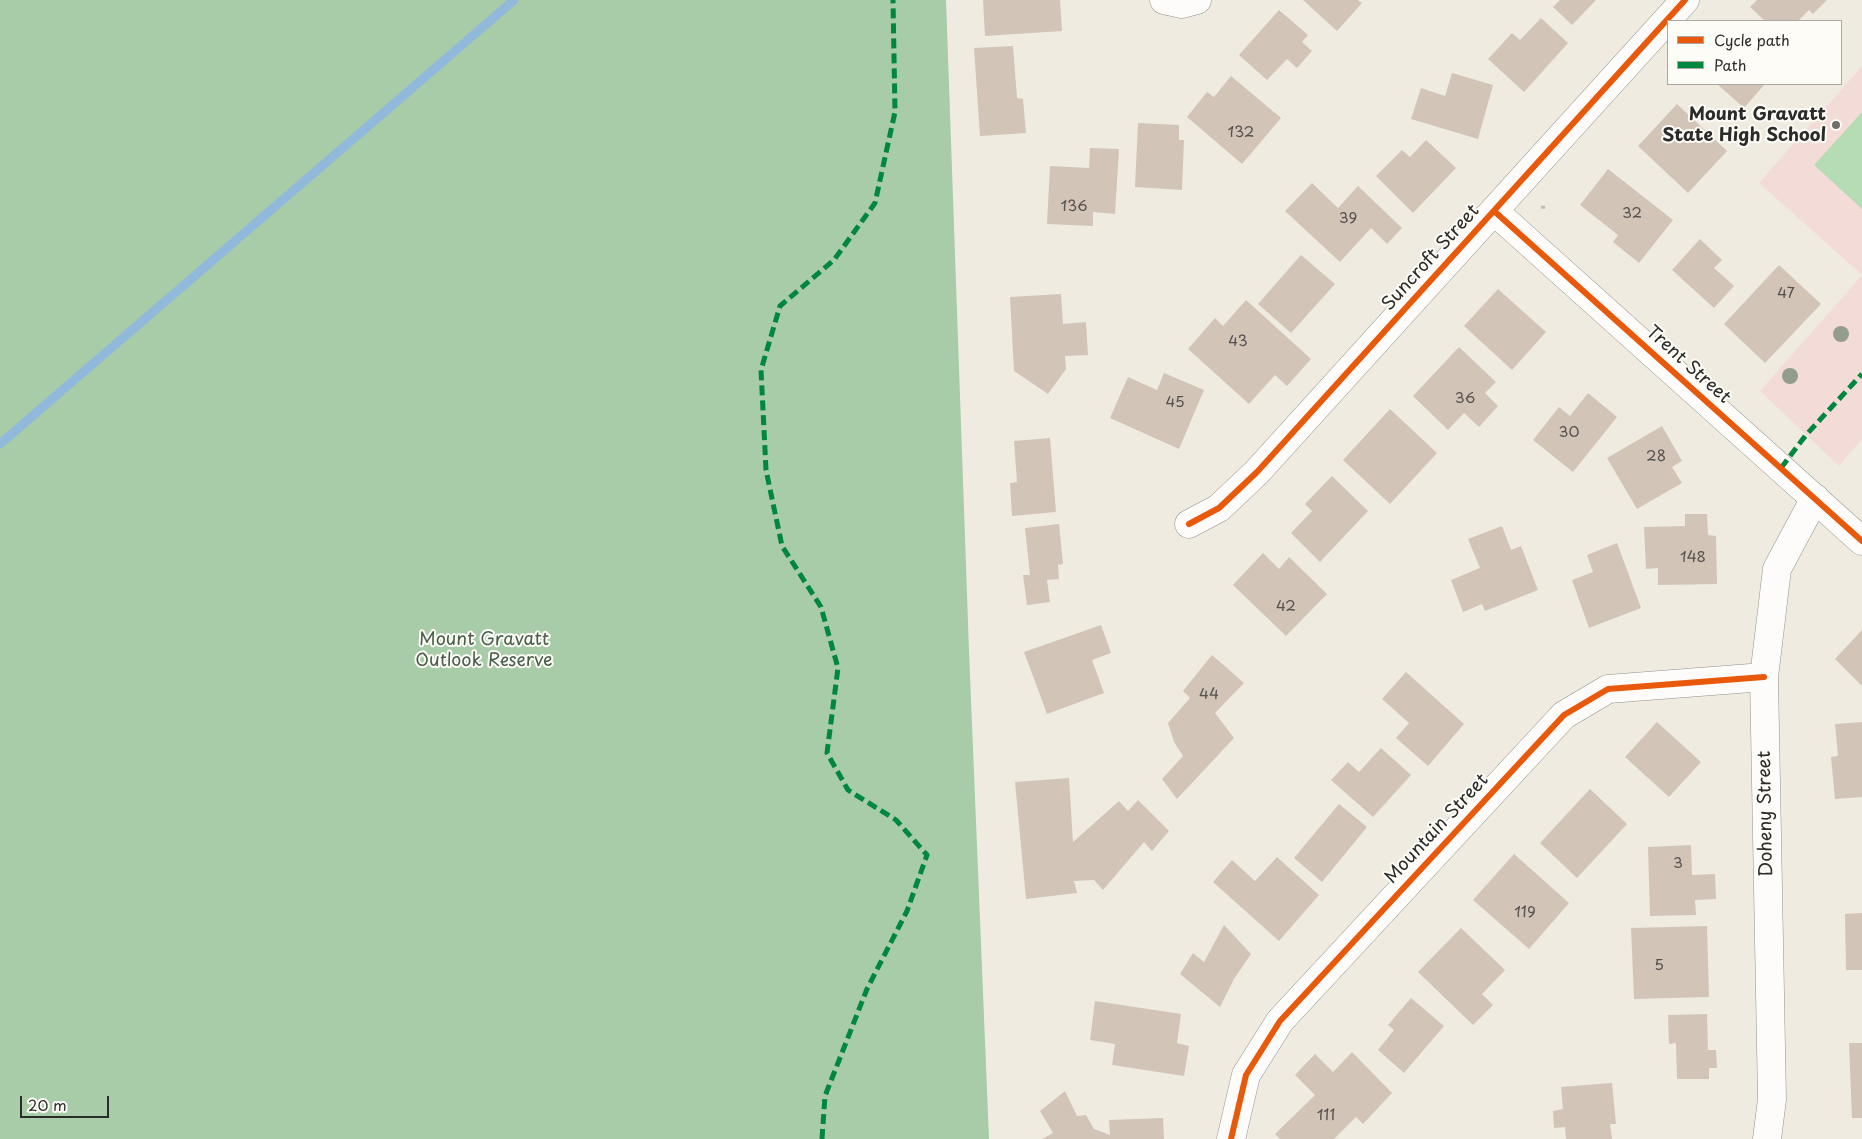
<!DOCTYPE html>
<style>
body{margin:0}
#map{position:relative;width:1862px;height:1139px;overflow:hidden;background:#efebe1;font-family:"Playpen Sans",sans-serif}
canvas{display:block}
.legend{position:absolute;left:1667px;top:20px;width:175px;height:65px;box-sizing:border-box;background:#fdfcf7;border:1px solid #a9a8a5;margin:0;padding:6px 9px;list-style:none;font-size:15px;color:#2b2b2b}
.legend li{display:flex;align-items:center;gap:10px;height:25px}
.legend b{width:25px;border:1px solid #a9a8a5}
.scale{position:absolute;left:20px;top:1096px;width:89px;height:22px;box-sizing:border-box;border:2px solid #2b2b2b;border-top:0;padding-left:6px;font-size:15px;line-height:18px;white-space:nowrap;color:#2b2b2b;-webkit-text-stroke:4px #fdfcf7;paint-order:stroke}
</style>
<div id="map">
<canvas width="1862" height="1139"></canvas>
<ul class="legend">
<li><b style="height:6px;background:#e8590c"></b>Cycle path</li>
<li><b style="height:6px;background:#00873e"></b>Path</li>
</ul>
<div class="scale">20 m</div>
</div>
<script>
const c = document.querySelector('canvas').getContext('2d');
c.lineJoin = 'round';
function paint(path, color) { c.fillStyle = color; c.fill(path, 'evenodd'); }
const poly = rows => new Path2D(rows.map(r => 'M' + r).join(''));
function strokePath(path, color, width, dash) { c.strokeStyle = color; c.lineWidth = width; c.lineCap = dash ? 'butt' : 'round'; c.setLineDash(dash || []); c.stroke(path); }
function write(font, color, halo, rows, align = 'center') {
  c.font = font + ' "Playpen Sans",sans-serif'; c.lineWidth = 4; c.setLineDash([]); c.textBaseline = 'middle'; c.strokeStyle = halo; c.fillStyle = color; for (const [text, x, y, turn = 0] of rows) {
    c.save(); c.translate(x, y); c.rotate((+turn || 0) * Math.PI / 180); c.textAlign = isNaN(turn) ? turn : align; if (halo) c.strokeText(text, 0, 0); c.fillText(text, 0, 0); c.restore();
  }
}
paint(poly([
 [1862,66,1862,439,1839,466,1760,391,1862,275,1759,183]
]), '#f3dcd7');
paint(poly([
 [1862,112,1862,209,1814,165]
]), '#b5dcb3');
paint(poly([
 [0,0,946,0,969,651,989,1139,0,1139]
]), '#a7cca7');
strokePath(poly([
 [0,444,514,0]
]), '#91b9db', 9);
paint(poly([
 [983,0,1060,0,1062,31,985,36],
 [1303,0,1358,0,1362,3,1337,31],
 [1560,0,1596,0,1572,25,1553,7],
 [1757,0,1827,0,1813,14,1809,10,1798,21,1765,21,1750,7],
 [1279,10,1308,35,1302,42,1312,51,1297,68,1287,59,1267,80,1239,55],
 [1541,18,1568,43,1524,92,1488,59,1512,33,1520,40],
 [1013,46,1017,98,1023,99,1026,133,980,136,974,48],
 [1452,73,1493,85,1478,139,1411,119,1421,88,1445,96],
 [1231,76,1281,118,1242,164,1187,117,1207,92,1214,97],
 [1717,84,1765,84,1744,108],
 [1677,104,1727,151,1688,193,1638,146],
 [1138,123,1179,125,1179,140,1184,140,1182,190,1135,187],
 [1426,140,1456,168,1413,213,1376,176,1402,150,1410,157],
 [1090,148,1119,149,1115,214,1093,212,1093,226,1047,224,1050,166,1089,168],
 [1608,169,1673,220,1639,263,1613,242,1618,235,1580,205],
 [1312,183,1338,208,1358,186,1402,228,1387,244,1371,228,1340,262,1285,211],
 [1700,239,1722,260,1714,268,1734,286,1714,308,1672,270],
 [1301,255,1335,284,1291,333,1258,304],
 [1779,265,1821,304,1765,363,1724,324],
 [1498,289,1546,332,1512,370,1464,326],
 [1061,294,1063,324,1086,322,1088,355,1065,356,1066,369,1048,394,1014,371,1010,297],
 [1246,300,1311,359,1287,386,1275,375,1249,404,1188,349,1215,318,1223,326],
 [1459,347,1496,382,1485,393,1498,406,1479,427,1464,413,1448,430,1413,396],
 [1164,373,1204,390,1179,449,1110,418,1128,377,1157,390],
 [1588,393,1617,417,1573,472,1533,440,1559,407,1570,416],
 [1390,409,1437,453,1390,504,1343,460],
 [1662,426,1682,461,1672,467,1682,483,1637,509,1607,458],
 [1050,438,1056,512,1012,516,1010,483,1017,482,1014,441],
 [1332,476,1368,511,1320,562,1291,533,1312,511,1305,504],
 [1685,514,1707,514,1708,535,1716,536,1717,584,1658,585,1658,568,1646,569,1644,527,1685,526],
 [1059,524,1063,564,1058,565,1059,579,1047,580,1050,602,1027,605,1023,575,1030,575,1025,528],
 [1502,526,1511,550,1521,546,1538,590,1485,611,1482,604,1463,612,1451,580,1480,568,1468,539],
 [1617,543,1641,608,1589,628,1572,580,1593,572,1587,555],
 [1263,553,1279,569,1289,557,1327,594,1286,636,1233,585],
 [1101,625,1111,653,1092,660,1104,693,1047,714,1024,652],
 [1862,630,1862,686,1835,659],
 [1212,655,1244,683,1215,713,1234,738,1177,799,1162,779,1183,756,1174,742,1168,723,1190,698,1183,691],
 [1406,672,1464,724,1428,766,1396,738,1409,723,1382,699],
 [1657,722,1701,762,1669,797,1625,757],
 [1862,722,1862,797,1835,799,1831,757,1838,756,1835,724],
 [1381,748,1411,775,1373,817,1331,780,1348,762,1359,772],
 [1069,778,1073,842,1119,801,1128,811,1138,800,1169,831,1152,851,1144,842,1103,890,1094,880,1074,881,1077,893,1026,899,1015,782],
 [1590,789,1627,824,1577,878,1540,843],
 [1339,804,1367,827,1322,882,1294,858],
 [1691,845,1692,875,1715,874,1716,899,1695,900,1696,915,1650,916,1648,847],
 [1514,854,1569,903,1529,949,1473,900],
 [1277,857,1319,895,1279,941,1213,882,1232,860,1255,881],
 [1862,913,1862,970,1846,970,1845,914],
 [1224,925,1251,954,1234,979,1220,1007,1180,974,1193,953,1204,962],
 [1707,926,1709,997,1634,999,1631,928],
 [1461,928,1505,970,1482,994,1493,1005,1473,1025,1418,972],
 [1411,998,1444,1026,1404,1073,1378,1050,1394,1030,1388,1025],
 [1095,1001,1181,1014,1177,1043,1189,1046,1184,1076,1112,1065,1115,1044,1090,1040],
 [1707,1014,1708,1050,1716,1050,1717,1068,1709,1068,1709,1079,1677,1079,1676,1043,1669,1044,1668,1015],
 [1849,1043,1862,1043,1862,1118,1852,1118],
 [1352,1052,1392,1093,1363,1124,1356,1117,1334,1139,1280,1139,1275,1134,1315,1095,1295,1075,1315,1054,1333,1072],
 [1612,1083,1616,1124,1610,1124,1612,1139,1566,1139,1565,1127,1554,1128,1553,1111,1563,1109,1561,1087],
 [1065,1091,1077,1116,1086,1115,1094,1129,1110,1135,1109,1120,1163,1118,1164,1139,1042,1139,1053,1133,1040,1111]
]), '#d3c4b8');
const minor = poly([
 [1164,0,1182,4,1197,0],
 [1494,211,1862,541],
 [1189,524,1219,508,1257,472,1685,0],
 [1231,1139,1246,1075,1280,1021,1564,715,1608,689,1764,677],
 [1767,1139,1772,1099,1764,677,1777,569,1815,498]
]);
strokePath(minor, '#93918c', 29);
strokePath(poly([
 [1541,207,1548,208]
]), '#bfbebc', 3, [4, 4]);
strokePath(minor, '#fdfcfa', 28);
strokePath(poly([
 [1781,468,1806,435,1862,374],
 [822,1139,825,1096,867,989,907,911,927,855,896,820,848,790,827,753,838,668,821,607,782,546,766,470,761,370,780,306,834,260,875,203,895,112,893,0]
]), '#00873e', 5, [10, 5]);
strokePath(poly([
 [1494,211,1862,541],
 [1189,524,1219,508,1257,472,1685,0],
 [1231,1139,1246,1075,1280,1021,1564,715,1608,689,1764,677]
]), '#e8590c', 6);
c.fillStyle = '#929d8d';
for (const [x, y] of [
 [1841,334],
 [1790,376]
]) { c.beginPath(); c.arc(x, y, 8, 0, 2 * Math.PI); c.fill(); }
for (const [x, y, r, color] of [
 [1836,125,5,"#706e6b"]
]) { const dot = new Path2D(); dot.arc(x, y, r, 0, 2 * Math.PI); c.fillStyle = color; c.fill(dot); strokePath(dot, '#fdfcf7', 2); }
write('15px', '#55514e', null, [
 ["132",1241,133],
 ["136",1074,207],
 ["32",1632,214],
 ["39",1348,219],
 ["47",1786,294],
 ["43",1238,342],
 ["36",1465,399],
 ["45",1175,403],
 ["30",1569,433],
 ["28",1656,457],
 ["148",1693,558],
 ["42",1286,607],
 ["44",1209,695],
 ["3",1678,864],
 ["119",1525,913],
 ["5",1659,966],
 ["111",1326,1116]
]);
write('bold 18px', '#2b2b2b', '#fdfcf7', [
 ["Mount Gravatt",1826,115],
 ["State High School",1826,136]
], 'right');
write('18px', '#2b2b2b', '#fdfcf7', [
 ["Suncroft Street",1431,258,-48],
 ["Trent Street",1688,365,42],
 ["Doheny Street",1766,814,-91],
 ["Mountain Street",1437,829,-47]
]);
write('18px', '#465d48', '#fdfcf7', [
 ["Mount Gravatt",484,640],
 ["Outlook Reserve",484,661]
]);
</script>
